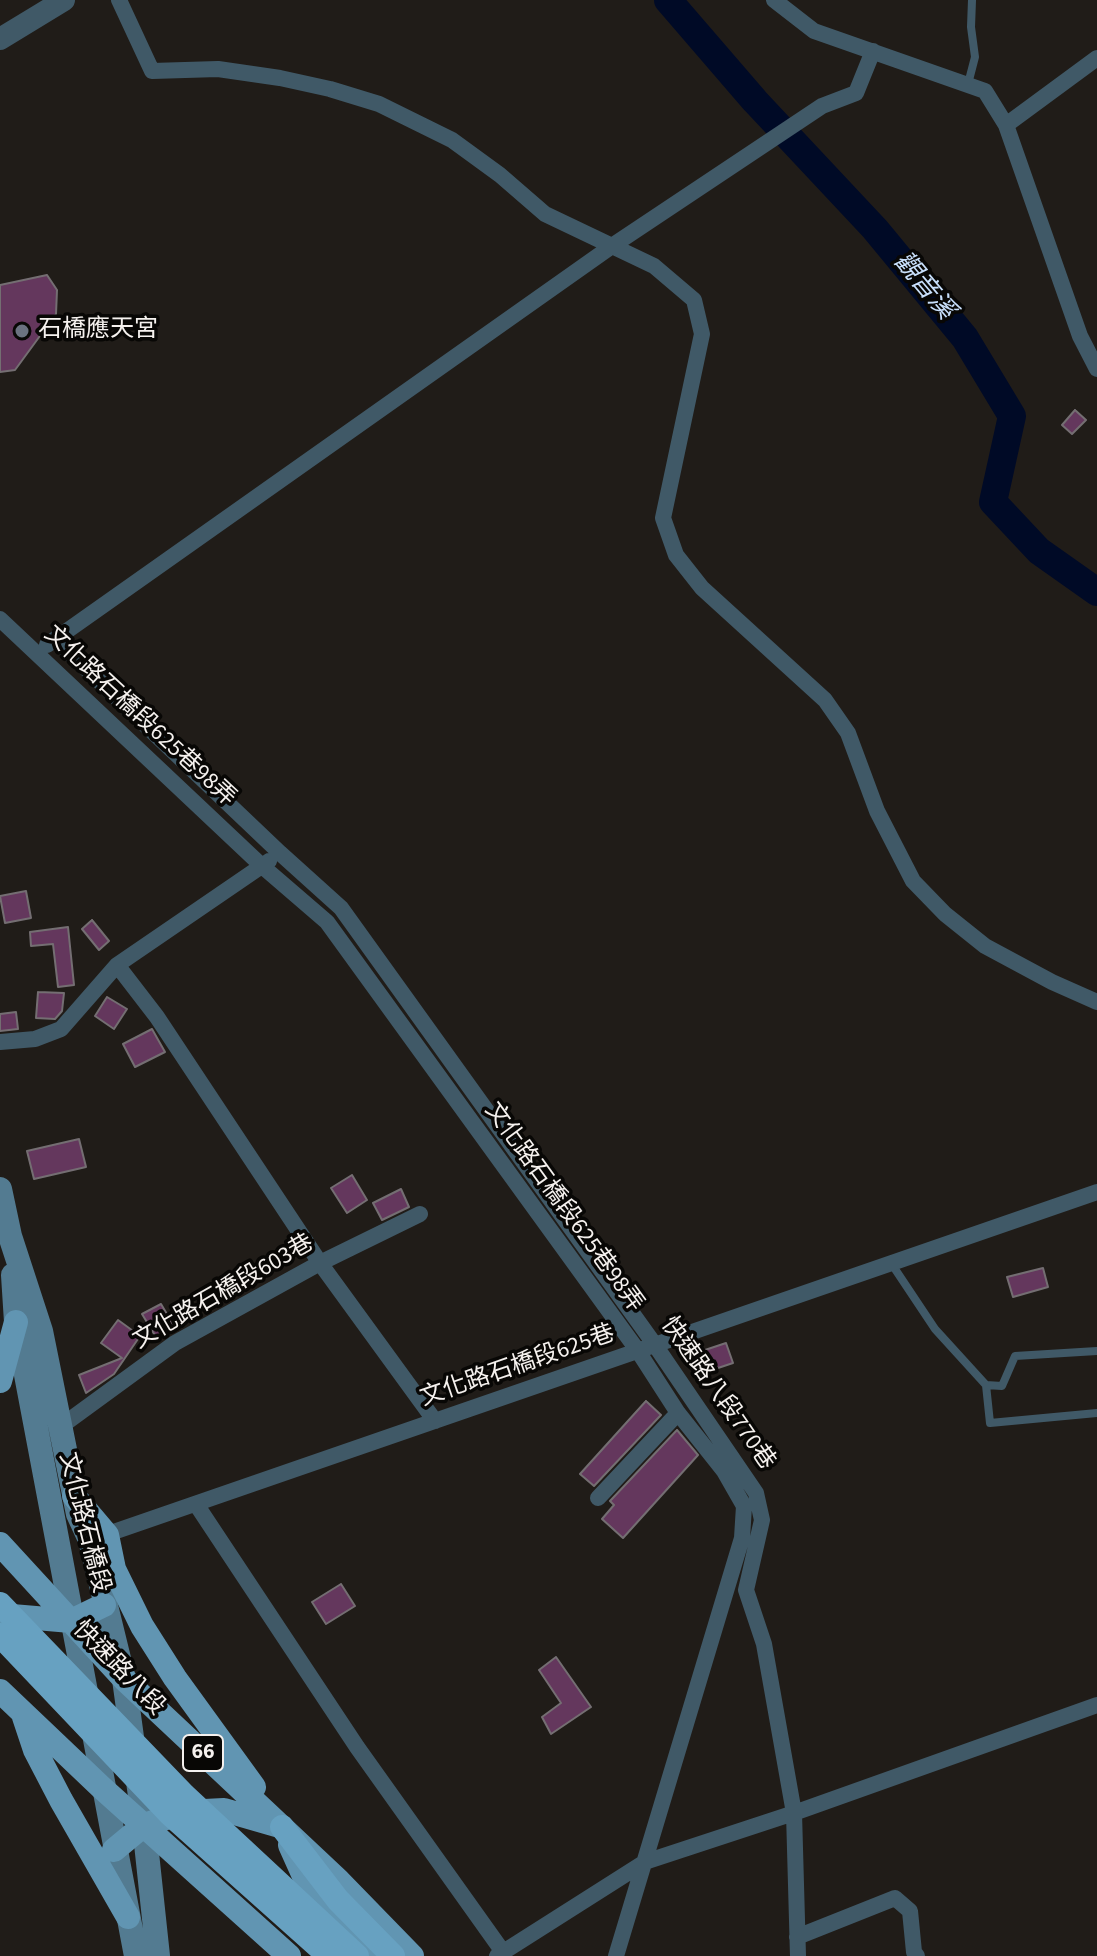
<!DOCTYPE html>
<meta charset="utf-8">
<style>
body{margin:0}
canvas{display:block;background:#201c18}
</style>
<canvas width="1097" height="1956"></canvas>
<script>
const c = document.querySelector('canvas').getContext('2d');
c.lineJoin = 'round';
const poly = rows => new Path2D(rows.map(r => 'M' + r).join(''));
function strokePath(path, color, width, dash) { c.strokeStyle = color; c.lineWidth = width; c.lineCap = dash ? 'butt' : 'round'; c.setLineDash(dash || []); c.stroke(path); }
function paint(path, color) { c.fillStyle = color; c.fill(path, 'evenodd'); }
function write(font, color, halo, rows, align = 'center') {
  c.font = font + ' "Source Sans 3","Noto Sans TC",sans-serif'; c.lineWidth = 7; c.setLineDash([]); c.textBaseline = 'middle'; c.strokeStyle = halo; c.fillStyle = color; for (const [text, x, y, turn = 0] of rows) {
    c.save(); c.translate(x, y); c.rotate((+turn || 0) * Math.PI / 180); c.textAlign = isNaN(turn) ? turn : align; if (halo) c.strokeText(text, 0, 0); c.fillText(text, 0, 0); c.restore();
  }
}
strokePath(poly([
 [668,0,755,101,875,229,965,338,1012,416,993,502,1039,551,1097,592]
]), '#000a26', 28);
const building = poly([
 [47,275,57,290,56,314,15,370,0,372,0,285,47,275],
 [1075,410,1086,420,1072,434,1062,425,1075,410],
 [26,891,31,918,5,923,0,896,26,891],
 [92,920,109,941,99,950,82,929,92,920],
 [68,927,74,985,58,987,53,944,31,946,30,932,68,927],
 [38,992,64,993,62,1011,55,1019,36,1018,38,992],
 [107,997,127,1009,114,1029,95,1016,107,997],
 [16,1012,18,1029,0,1031,0,1014,16,1012],
 [152,1029,165,1052,135,1067,123,1044,152,1029],
 [79,1139,86,1167,34,1179,27,1151,79,1139],
 [352,1175,367,1200,347,1213,331,1188,352,1175],
 [401,1189,409,1207,382,1220,373,1203,401,1189],
 [1043,1268,1048,1287,1013,1297,1007,1277,1043,1268],
 [161,1304,174,1326,156,1337,142,1314,161,1304],
 [118,1320,140,1336,114,1374,86,1393,79,1375,122,1358,101,1343,118,1320],
 [726,1343,733,1363,703,1373,696,1353,726,1343],
 [646,1401,661,1415,594,1486,580,1474,646,1401],
 [677,1430,698,1455,623,1538,602,1519,614,1505,610,1501,677,1430],
 [341,1584,355,1606,326,1624,312,1602,341,1584],
 [556,1657,591,1707,551,1734,542,1717,561,1703,539,1670,556,1657]
]);
paint(building, '#64375d');
strokePath(building, '#746e72', 2);
strokePath(poly([
 [968,84,975,57,971,27,972,0],
 [891,1263,935,1329,986,1385,990,1423,1097,1413],
 [986,1385,1002,1386,1015,1356,1097,1351]
]), '#405967', 8);
strokePath(poly([
 [119,0,152,71,218,69,280,78,330,89,379,104,452,140,500,175,545,214,654,266,694,300,702,334,663,518,676,555,702,588,825,700,848,733,877,811,913,881,945,914,985,946,1052,982,1097,1002],
 [774,0,814,31,985,91,1006,125,1080,336,1097,369],
 [1006,125,1097,58],
 [0,619,262,866,327,922,638,1351,678,1413,724,1471,744,1506,742,1538,616,1956],
 [55,639,280,853,341,908,655,1345,756,1493,762,1520,746,1590,764,1644,794,1813,798,1956],
 [47,645,612,246,822,106,856,93,873,51],
 [117,965,157,1017,320,1263,435,1421],
 [0,1042,35,1039,61,1029,117,965,269,861],
 [60,1427,175,1343,320,1263,420,1214],
 [598,1498,678,1413],
 [196,1504,357,1747,503,1952],
 [99,1537,1097,1192],
 [797,1937,895,1898,910,1911,914,1952,917,1956],
 [497,1956,645,1862,794,1813,1097,1705]
]), '#405967', 16);
strokePath(poly([
 [0,39,64,0]
]), '#405967', 22);
strokePath(poly([
 [0,1189,10,1236,41,1331,78,1514,90,1540,124,1679,144,1825,158,1956],
 [13,1275,16,1322,136,1956]
]), '#537b91', 24);
strokePath(poly([
 [0,1381,16,1322],
 [74,1496,107,1535,114,1569,142,1626,175,1678,254,1787],
 [0,1544,124,1679,339,1881,412,1956],
 [0,1615,71,1621,104,1605],
 [0,1691,102,1788,289,1956],
 [24,1717,35,1750,61,1800,128,1917],
 [290,1845,312,1894,375,1956],
 [114,1850,144,1825,185,1812,224,1810,276,1825]
]), '#6195b2', 24);
strokePath(poly([
 [282,1827,338,1900,393,1956]
]), '#67a1c1', 24);
strokePath(poly([
 [0,1604,184,1795,357,1956],
 [0,1635,170,1814,329,1956]
]), '#67a1c1', 24);
for (const [x, y, r, color] of [
 [22,331,8,"#6b7280"]
]) { const dot = new Path2D(); dot.arc(x, y, r, 0, 2 * Math.PI); c.fillStyle = color; c.fill(dot); strokePath(dot, '#080705', 3); }
for (const [x, y, w] of [
 [203,1753,40]
]) { const box = new Path2D(); box.roundRect(x - w / 2, y - 18, w, 36, 6); c.fillStyle = '#080705'; c.fill(box); strokePath(box, '#f5f1ee', 2); }
write('bold 22px', '#f5f1ee', null, [
 ["66",203,1753]
]);
write('24px', '#f5f1ee', '#080705', [
 ["石橋應天宮",38,331]
], 'left');
write('24px', '#f5f1ee', '#080705', [
 ["文化路石橋段625巷98弄",139,717,43],
 ["文化路石橋段625巷98弄",563,1208,54],
 ["文化路石橋段603巷",224,1293,-30],
 ["文化路石橋段625巷",518,1367,-19],
 ["快速路八段770巷",717,1394,55],
 ["文化路石橋段",83,1523,76],
 ["快速路八段",118,1669,46]
]);
write('italic 26px', '#c9e0fc', '#080705', [
 ["觀音溪",923,287,50]
]);
</script>
